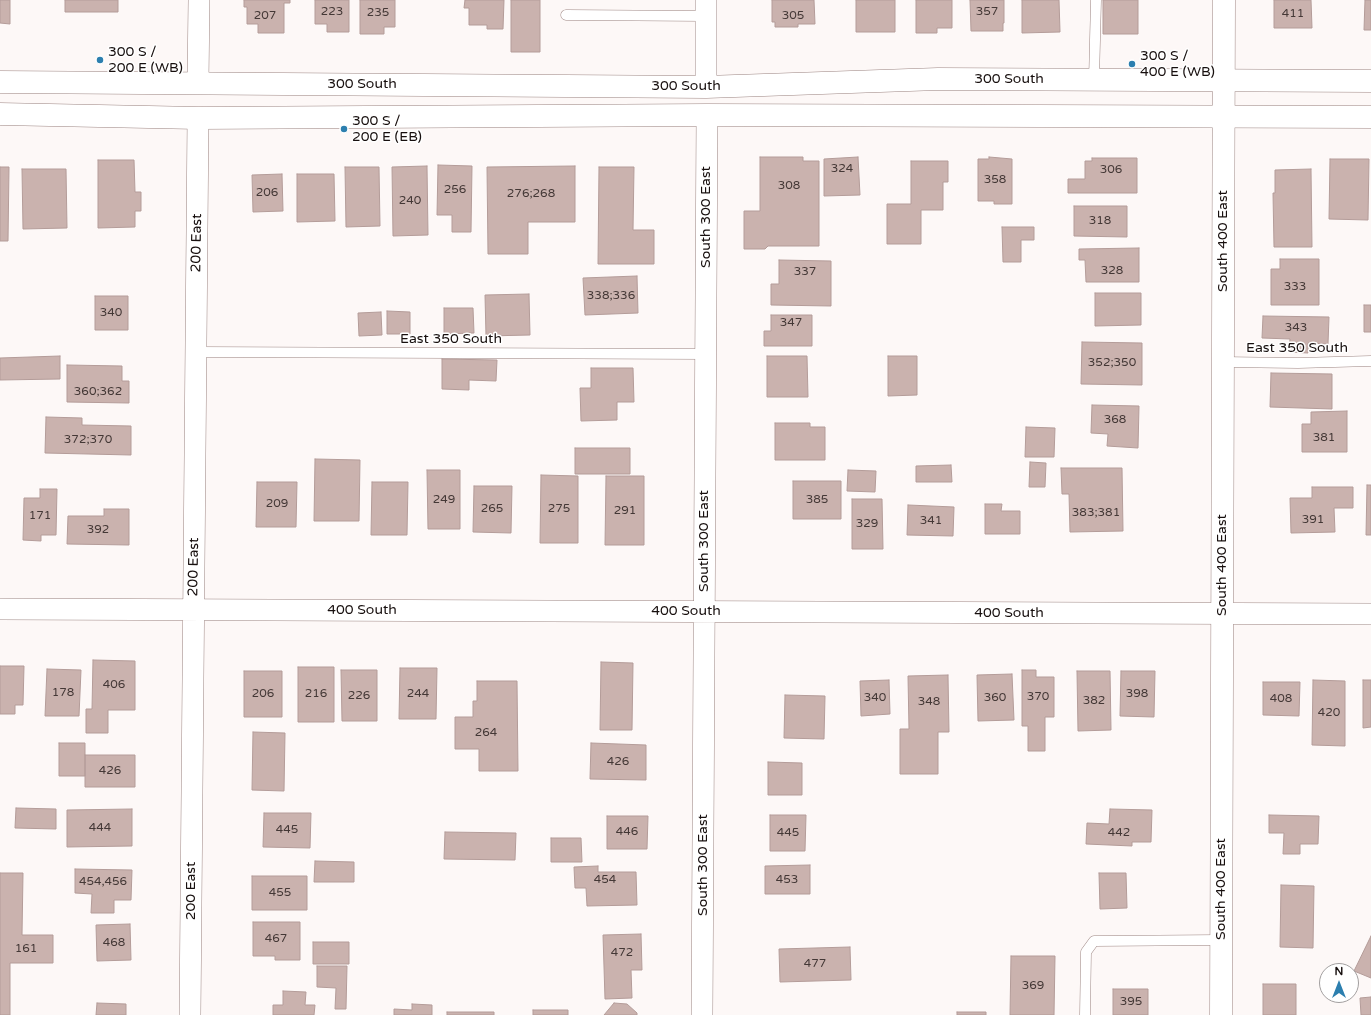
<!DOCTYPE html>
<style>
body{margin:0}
#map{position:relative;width:1371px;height:1015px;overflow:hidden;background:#fdf8f7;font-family:"Varela Round",sans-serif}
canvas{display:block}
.north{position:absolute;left:1319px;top:963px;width:40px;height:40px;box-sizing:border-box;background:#fff;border:1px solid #a29f9f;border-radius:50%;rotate:0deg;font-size:11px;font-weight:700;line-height:16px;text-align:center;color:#170f0e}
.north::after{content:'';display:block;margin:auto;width:14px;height:18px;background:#2c7faf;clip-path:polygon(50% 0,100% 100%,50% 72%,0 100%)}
</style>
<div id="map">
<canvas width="1371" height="1015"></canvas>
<div class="north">N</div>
</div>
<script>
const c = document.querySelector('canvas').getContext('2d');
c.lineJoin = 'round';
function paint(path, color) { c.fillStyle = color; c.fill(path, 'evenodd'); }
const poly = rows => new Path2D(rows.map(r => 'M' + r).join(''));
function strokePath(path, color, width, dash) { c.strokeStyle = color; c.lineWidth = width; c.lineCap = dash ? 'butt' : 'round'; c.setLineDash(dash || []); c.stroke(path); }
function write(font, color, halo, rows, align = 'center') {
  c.font = font + ' "Varela Round",sans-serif'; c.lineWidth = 3; c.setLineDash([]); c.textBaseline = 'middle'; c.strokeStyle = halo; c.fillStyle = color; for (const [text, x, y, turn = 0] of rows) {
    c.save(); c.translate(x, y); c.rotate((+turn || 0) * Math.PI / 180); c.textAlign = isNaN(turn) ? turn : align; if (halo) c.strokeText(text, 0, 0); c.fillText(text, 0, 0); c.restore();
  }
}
const building = poly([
 [0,0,10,0,10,24,0,23,0,0],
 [65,0,118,0,118,12,65,12,65,0],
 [244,0,290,0,290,3,284,3,284,33,258,33,258,24,247,24,247,7,244,7,244,0],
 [315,0,349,0,349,32,327,32,327,24,315,24,315,0],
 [360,0,395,0,395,27,384,27,384,34,360,34,360,0],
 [465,0,504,0,503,29,487,29,487,25,469,25,469,8,464,8,465,0],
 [511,0,540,0,540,52,511,52,511,0],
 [772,0,814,0,815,24,798,24,798,27,775,27,775,22,772,22,772,0],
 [856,0,895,0,895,32,856,32,856,0],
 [916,0,952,0,952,28,937,28,937,33,916,33,916,0],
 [970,0,1004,0,1004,23,1003,23,1003,31,971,31,970,0],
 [1022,0,1059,0,1060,32,1022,33,1022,0],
 [1103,0,1138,0,1138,34,1103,34,1103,0],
 [1274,0,1311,0,1312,28,1274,28,1274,0],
 [1365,0,1371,0,1371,30,1364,30,1365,0],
 [760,157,803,157,803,161,819,161,819,246,768,246,765,249,744,249,744,211,760,211,760,157],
 [858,157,860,195,824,196,824,159,858,157],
 [989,157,1012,159,1012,204,994,204,994,201,978,201,978,159,989,159,989,157],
 [1092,158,1137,158,1137,193,1068,193,1068,179,1085,179,1085,161,1092,161,1092,158],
 [1330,159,1369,159,1368,220,1329,219,1330,159],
 [98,160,134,160,135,192,141,192,141,211,135,211,135,227,98,228,98,160],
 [911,161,948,161,948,182,943,182,943,210,921,210,921,244,887,244,887,204,911,204,911,161],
 [438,165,472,166,471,232,452,232,452,215,437,215,438,165],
 [427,166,428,235,393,236,392,167,427,166],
 [575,166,575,222,528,222,528,254,488,254,487,167,575,166],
 [0,167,9,167,8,241,0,241,0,167],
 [345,167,379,167,380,226,346,227,345,167],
 [599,167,634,167,633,230,654,230,654,264,598,264,599,167],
 [22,169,66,169,67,228,23,229,22,169],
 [1311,169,1312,247,1274,247,1273,193,1275,193,1275,170,1311,169],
 [282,174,283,211,253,212,252,175,282,174],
 [297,174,334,174,335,221,297,222,297,174],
 [1074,206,1127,206,1127,237,1074,236,1074,206],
 [1002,227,1034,227,1034,240,1021,240,1021,262,1003,262,1002,227],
 [1139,248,1139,282,1086,282,1085,260,1079,260,1079,249,1139,248],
 [1280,259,1319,259,1319,305,1271,305,1271,269,1280,269,1280,259],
 [779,260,831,261,831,306,771,305,771,284,779,284,779,260],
 [637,276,638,313,585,315,583,278,637,276],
 [1095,293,1141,293,1141,325,1095,326,1095,293],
 [529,294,530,335,486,336,485,295,529,294],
 [95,296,128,296,128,330,95,330,95,296],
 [1364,305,1371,305,1371,332,1364,332,1364,305],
 [444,308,473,308,474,333,444,334,444,308],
 [387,311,410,312,410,334,387,334,387,311],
 [381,312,382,335,359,336,358,313,381,312],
 [771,315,812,315,812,346,764,346,764,331,771,331,771,315],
 [1263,316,1329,317,1328,344,1308,343,1308,353,1289,352,1290,339,1262,338,1263,316],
 [1082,342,1142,343,1142,385,1081,384,1082,342],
 [60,356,60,379,0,380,0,358,60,356],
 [767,356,807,356,808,397,767,397,767,356],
 [888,356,917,356,917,395,888,396,888,356],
 [442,359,497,360,496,381,469,380,469,390,442,389,442,359],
 [67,365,122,366,122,381,129,381,129,403,67,402,67,365],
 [591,368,633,368,634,402,617,402,617,420,581,421,580,388,591,388,591,368],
 [1271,373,1332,374,1332,409,1270,407,1271,373],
 [1092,405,1139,406,1138,448,1107,446,1108,434,1091,433,1092,405],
 [1347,411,1347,452,1302,452,1302,424,1311,424,1311,412,1347,411],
 [46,417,82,418,82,425,131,426,131,455,45,453,46,417],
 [775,423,810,423,810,427,825,427,825,460,775,460,775,423],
 [1026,427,1055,428,1054,457,1025,457,1026,427],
 [575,448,630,448,630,474,575,474,575,448],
 [315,459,360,460,359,521,314,521,315,459],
 [1030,462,1046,463,1045,487,1029,487,1030,462],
 [951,465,952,482,916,482,916,466,951,465],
 [1061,468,1122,468,1123,531,1070,532,1069,494,1062,494,1061,468],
 [427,470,460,470,460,529,428,529,427,470],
 [848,470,876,471,875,492,847,491,848,470],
 [541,475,578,476,578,543,540,543,541,475],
 [606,476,644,476,644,545,605,545,606,476],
 [793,481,841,481,841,519,793,519,793,481],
 [257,482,297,482,296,527,256,527,257,482],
 [372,482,408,482,407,535,371,535,372,482],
 [1367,485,1371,485,1371,535,1366,535,1367,485],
 [474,486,512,486,511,533,473,532,474,486],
 [1312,487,1353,487,1353,508,1334,508,1335,532,1291,533,1290,498,1312,498,1312,487],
 [40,489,57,489,56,535,41,535,41,541,23,540,24,498,40,498,40,489],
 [852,499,882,499,883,549,852,549,852,499],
 [985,504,1002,504,1001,511,1020,511,1020,534,985,534,985,504],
 [908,505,954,507,953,536,907,535,908,505],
 [104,509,129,509,129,545,67,544,68,516,104,516,104,509],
 [93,660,135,661,135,710,108,710,108,733,86,733,86,709,92,709,93,660],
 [601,662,633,663,632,730,600,730,601,662],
 [0,666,24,666,23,705,15,705,15,714,0,714,0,666],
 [298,667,334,667,334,722,298,722,298,667],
 [400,668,437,668,436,719,399,719,400,668],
 [47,669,81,670,79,716,45,716,47,669],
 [341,670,377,670,377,721,342,721,341,670],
 [1022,670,1036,670,1036,677,1054,677,1054,717,1045,717,1045,751,1028,751,1028,726,1022,726,1022,670],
 [244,671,282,671,282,717,244,717,244,671],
 [1077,671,1110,671,1111,730,1078,731,1077,671],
 [1121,671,1155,671,1154,717,1120,716,1121,671],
 [1012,674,1014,720,978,721,977,675,1012,674],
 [948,675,949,732,938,732,938,774,900,774,900,729,909,729,908,676,948,675],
 [889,680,890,714,861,716,860,681,889,680],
 [1313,680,1345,681,1345,746,1312,745,1313,680],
 [1363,680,1371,680,1371,727,1363,728,1363,680],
 [477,681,517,681,518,771,479,771,479,749,455,749,455,717,473,717,473,701,477,701,477,681],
 [1263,682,1300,682,1299,716,1263,715,1263,682],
 [785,695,825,696,824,739,784,738,785,695],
 [253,732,285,733,284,791,252,790,253,732],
 [59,743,85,743,85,776,59,776,59,743],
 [591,743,646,745,646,780,590,779,591,743],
 [85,755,135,755,135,787,85,787,85,755],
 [768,762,802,763,802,795,768,795,768,762],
 [16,808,56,809,56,829,15,828,16,808],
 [132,809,132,846,67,847,67,810,132,809],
 [1110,809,1152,810,1151,842,1132,842,1132,846,1086,844,1087,823,1109,824,1110,809],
 [264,813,311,813,310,848,263,847,264,813],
 [770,815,806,815,805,851,770,851,770,815],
 [1269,815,1319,816,1318,844,1300,844,1300,854,1283,854,1284,833,1269,833,1269,815],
 [607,816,648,816,647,849,607,849,607,816],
 [445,832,516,833,515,860,444,859,445,832],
 [551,838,581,838,582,862,551,862,551,838],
 [315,861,354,862,354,882,314,882,315,861],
 [810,865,810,894,765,894,765,866,810,865],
 [598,866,598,872,636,872,637,905,587,906,586,888,575,888,574,867,598,866],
 [75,869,132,870,131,900,114,900,114,913,91,913,92,894,75,893,75,869],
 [0,873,23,873,22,935,53,935,53,963,10,963,10,1015,0,1015,0,873],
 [1099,873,1126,873,1127,908,1100,909,1099,873],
 [252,876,307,876,307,910,252,910,252,876],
 [1281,885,1314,886,1313,948,1280,947,1281,885],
 [253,922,300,922,300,960,275,960,275,956,253,956,253,922],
 [130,924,131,960,97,961,96,925,130,924],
 [641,934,642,970,631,970,632,998,605,999,603,935,641,934],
 [1371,936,1371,978,1354,971,1371,936],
 [313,942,349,942,349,964,313,964,313,942],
 [850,947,851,980,780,982,779,949,850,947],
 [1011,956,1055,956,1054,1015,1010,1015,1011,956],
 [317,966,347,966,346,1009,335,1009,336,988,317,987,317,966],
 [1263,984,1296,984,1296,1015,1263,1015,1263,984],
 [1113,989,1148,989,1148,1015,1113,1015,1113,989],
 [283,991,306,992,305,1005,315,1005,314,1015,273,1015,273,1005,283,1005,283,991],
 [1371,997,1371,1015,1361,1015,1360,998,1371,997],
 [97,1003,126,1004,126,1015,96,1015,97,1003],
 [614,1003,627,1004,637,1013,637,1015,604,1015,614,1003],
 [412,1004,432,1005,432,1015,394,1015,394,1009,412,1010,412,1004],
 [533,1010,568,1010,568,1015,533,1015,533,1010],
 [447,1012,494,1012,494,1015,447,1015,447,1012],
 [957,1012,986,1012,986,1015,957,1015,957,1012]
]);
paint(building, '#cab2ae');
strokePath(building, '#b49c99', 1);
const lane = poly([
 [566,15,706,16],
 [1094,80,1096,0],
 [196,352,706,354],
 [1222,362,1298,363,1371,361],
 [1085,1015,1086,952,1094,941,1221,940]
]);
const street = poly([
 [198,82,199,0],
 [706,87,706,0],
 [0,609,1371,614],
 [190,1015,198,118],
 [702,1015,707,115]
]);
const secondary = poly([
 [1221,1015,1224,0]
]);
const primary = poly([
 [0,82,706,87,938,79,1371,81],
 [0,114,198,118,707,115,1371,117]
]);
strokePath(lane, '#9c8582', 11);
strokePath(street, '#9c8582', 22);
strokePath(secondary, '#9c8582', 23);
strokePath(primary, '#9c8582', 23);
strokePath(lane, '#fff', 10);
strokePath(street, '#fff', 21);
strokePath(secondary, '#fff', 22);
strokePath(primary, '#fff', 22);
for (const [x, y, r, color] of [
 [100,60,4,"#2c7faf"],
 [1132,64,4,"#2c7faf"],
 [344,129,4,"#2c7faf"]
]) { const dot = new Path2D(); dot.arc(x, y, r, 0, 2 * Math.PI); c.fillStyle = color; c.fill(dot); strokePath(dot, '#fff', 1.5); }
write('12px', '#443836', null, [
 ["223",332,12],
 ["357",987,12],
 ["235",378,13],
 ["411",1293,14],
 ["207",265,16],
 ["305",793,16],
 ["324",842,169],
 ["306",1111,170],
 ["358",995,180],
 ["308",789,186],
 ["256",455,190],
 ["206",267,193],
 ["276;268",531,194],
 ["240",410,201],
 ["318",1100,221],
 ["328",1112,271],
 ["337",805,272],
 ["333",1295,287],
 ["338;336",611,296],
 ["340",111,313],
 ["347",791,323],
 ["343",1296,328],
 ["352;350",1112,363],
 ["360;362",98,392],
 ["368",1115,420],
 ["381",1324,438],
 ["372;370",88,440],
 ["249",444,500],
 ["385",817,500],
 ["209",277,504],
 ["265",492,509],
 ["275",559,509],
 ["291",625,511],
 ["383;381",1096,513],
 ["171",40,516],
 ["391",1313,520],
 ["341",931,521],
 ["329",867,524],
 ["392",98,530],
 ["406",114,685],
 ["178",63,693],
 ["206",263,694],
 ["216",316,694],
 ["244",418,694],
 ["398",1137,694],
 ["226",359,696],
 ["370",1038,697],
 ["340",875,698],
 ["360",995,698],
 ["408",1281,699],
 ["382",1094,701],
 ["348",929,702],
 ["420",1329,713],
 ["264",486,733],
 ["426",618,762],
 ["426",110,771],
 ["444",100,828],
 ["445",287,830],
 ["446",627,832],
 ["445",788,833],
 ["442",1119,833],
 ["454",605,880],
 ["453",787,880],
 ["454,456",103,882],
 ["455",280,893],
 ["467",276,939],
 ["468",114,943],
 ["161",26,949],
 ["472",622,953],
 ["477",815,964],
 ["369",1033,986],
 ["395",1131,1002]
]);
write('14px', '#170f0e', '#fff', [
 ["300 S /",108,52],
 ["200 E (WB)",108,68],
 ["300 S /",1140,56],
 ["400 E (WB)",1140,72],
 ["300 S /",352,121],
 ["200 E (EB)",352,137]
], 'left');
write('14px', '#170f0e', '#fff', [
 ["300 South",1009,79],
 ["300 South",362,84],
 ["300 South",686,86],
 ["South 300 East",706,217,-90],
 ["South 400 East",1223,241,-90],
 ["200 East",197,243,-89],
 ["East 350 South",451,339],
 ["East 350 South",1297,348],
 ["South 300 East",704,541,-90],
 ["South 400 East",1222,565,-90],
 ["200 East",194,567,-89],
 ["400 South",362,610],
 ["400 South",686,611],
 ["400 South",1009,613],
 ["South 300 East",703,865,-90],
 ["South 400 East",1221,889,-90],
 ["200 East",191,891,-90]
]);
</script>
